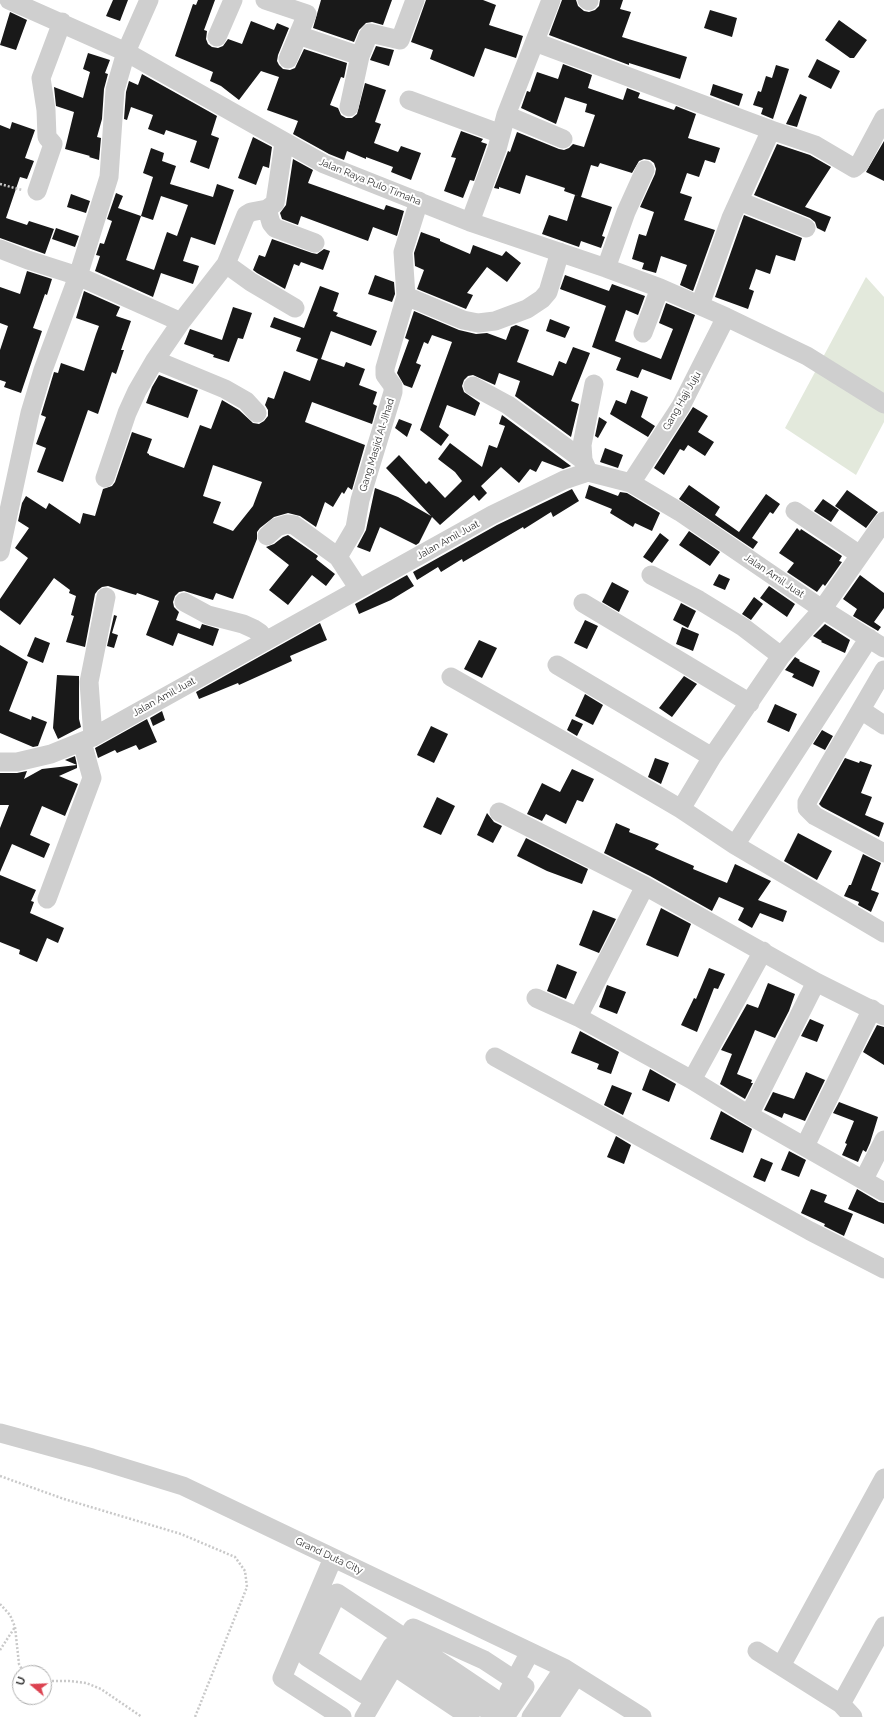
<!DOCTYPE html>
<style>
body{margin:0}
#map{position:relative;width:884px;height:1717px;overflow:hidden;background:#fff;font-family:Raleway,sans-serif}
canvas{display:block}
.north{position:absolute;left:12px;top:1665px;width:40px;height:40px;box-sizing:border-box;background:#fff;border:1px solid #adadad;border-radius:50%;rotate:289deg;font-size:11px;font-weight:700;line-height:16px;text-align:center;color:#323232}
.north::after{content:'';display:block;margin:auto;width:14px;height:18px;background:#dc4250;clip-path:polygon(50% 0,100% 100%,50% 72%,0 100%)}
</style>
<div id="map">
<canvas width="884" height="1717"></canvas>
<div class="north">U</div>
</div>
<script>
const c = document.querySelector('canvas').getContext('2d');
c.lineJoin = 'round';
function paint(path, color) { c.fillStyle = color; c.fill(path, 'evenodd'); }
const poly = rows => new Path2D(rows.map(r => 'M' + r).join(''));
function strokePath(path, color, width, dash) { c.strokeStyle = color; c.lineWidth = width; c.lineCap = dash ? 'butt' : 'round'; c.setLineDash(dash || []); c.stroke(path); }
function write(font, color, halo, rows, align = 'center') {
  c.font = font + ' Raleway,sans-serif'; c.lineWidth = 4; c.setLineDash([]); c.textBaseline = 'middle'; c.strokeStyle = halo; c.fillStyle = color; for (const [text, x, y, turn = 0] of rows) {
    c.save(); c.translate(x, y); c.rotate((+turn || 0) * Math.PI / 180); c.textAlign = isNaN(turn) ? turn : align; if (halo) c.strokeText(text, 0, 0); c.fillText(text, 0, 0); c.restore();
  }
}
paint(poly([
 [866,277,884,297,884,422,856,475,785,428]
]), '#e3e9dc');
paint(poly([
 [113,0,128,0,120,21,106,16],
 [198,0,215,0,204,30,207,31,206,39,208,44,212,47,218,48,223,46,228,39,242,44,251,21,274,30,277,23,289,28,278,55,277,61,279,65,283,69,290,70,295,68,304,49,347,63,344,78,341,77,330,105,338,108,341,115,346,118,352,118,357,114,365,83,386,90,375,122,381,124,374,143,398,152,401,146,421,153,411,180,391,172,393,167,366,157,366,159,347,151,344,160,329,154,293,134,298,121,267,110,279,77,261,71,239,100,221,86,210,81,213,72,175,56,193,4,196,5],
 [321,0,392,0,383,25,372,22,366,23,359,30,354,42,313,28],
 [426,0,483,0,496,5,489,25,523,36,516,58,485,48,474,77,430,59,433,50,411,42],
 [562,0,576,0,578,6,584,11,589,12,595,10,599,6,600,0,623,0,620,9,631,12,622,37,687,57,680,79,629,63,629,65,549,35],
 [710,10,737,18,732,37,704,28],
 [10,12,27,20,16,50,0,45],
 [839,20,867,40,854,58,850,58,825,40],
 [376,46,394,50,389,66,370,60],
 [88,53,110,60,105,73,108,74,104,89,102,119,97,137,101,138,99,160,89,157,90,156,65,149,74,112,56,106,54,87,83,98,90,72,83,69],
 [817,59,840,71,831,89,808,77],
 [563,64,592,75,588,88,623,100,627,88,640,93,638,98,674,110,676,106,696,114,688,138,720,148,715,163,705,160,699,177,687,173,680,193,692,197,684,220,715,230,693,291,680,285,687,265,661,256,656,273,642,269,644,263,632,259,639,234,646,236,654,212,640,207,655,174,656,169,654,163,650,160,644,159,639,161,632,173,600,163,598,167,591,165,581,197,564,191,565,188,526,175,520,194,499,187,499,189,494,188,508,151,510,152,517,132,559,149,564,150,569,148,573,144,584,147,595,115,585,112,587,104,565,97,556,124,521,108,527,91,530,92,537,72,558,79],
 [776,65,789,69,773,119,761,114,763,108,753,105,758,91,761,92,766,76,772,78],
 [142,74,217,116,211,135,219,138,209,169,190,162,197,141,166,130,164,135,148,129,153,115,131,107,127,120,124,119,126,92,129,81,138,85],
 [713,84,743,94,739,106,710,95],
 [800,94,807,97,797,127,786,124],
 [12,122,35,130,25,158,34,161,27,179,20,177,6,218,27,225,29,221,54,229,45,254,0,238,0,125,10,129],
 [461,131,483,139,481,142,487,144,474,181,470,180,463,198,444,191,456,158,451,157],
 [253,137,272,147,269,168,263,166,256,185,238,178],
 [884,141,884,181,866,172],
 [777,144,810,155,831,167,805,207,831,217,825,232,817,228,815,222,810,218,754,195],
 [151,148,164,153,162,161,176,166,170,184,213,197,217,184,234,190,215,245,191,237,183,261,199,266,193,284,161,273,153,297,95,271,100,256,96,255,100,243,104,244,112,221,107,219,116,193,123,196,118,208,141,216,126,260,154,270,167,232,177,236,188,205,161,196,153,220,141,216,153,177,143,173],
 [293,159,313,170,308,183,384,210,386,205,404,211,397,236,373,227,368,241,301,216,298,225,282,219,280,213,286,205],
 [71,194,90,201,86,213,67,207],
 [575,195,612,207,602,236,605,237,601,248,581,241,579,247,542,234,549,215,567,221],
 [744,215,802,238,795,261,776,255,770,274,756,269,749,289,754,291,748,309,715,297],
 [56,228,79,236,75,247,52,239],
 [421,232,440,239,440,241,470,254,473,245,502,256,506,251,521,263,507,282,487,267,467,293,473,295,466,309,417,289,424,270,415,266,414,253],
 [272,239,312,253,317,254,324,249,330,251,323,270,301,262,299,266,294,264,285,289,257,273,253,270,259,255,265,257],
 [27,271,52,279,47,295,45,294,33,328,42,331,21,393,4,387,6,382,0,380,0,350,8,326,0,323,0,287,20,294],
 [375,275,394,282,395,294,392,302,368,294],
 [565,275,609,291,612,284,645,296,638,315,626,310,615,341,661,359,673,329,659,323,666,303,695,315,671,380,642,369,638,378,616,370,621,358,592,347,606,306,560,289],
 [320,286,339,293,333,311,338,313,336,316,377,331,371,346,331,331,321,359,344,367,346,362,365,369,359,385,377,392,373,404,377,406,372,424,312,402,305,422,365,445,352,490,348,487,344,494,342,492,333,507,325,502,316,527,300,516,288,513,274,517,260,528,257,532,257,539,233,599,216,593,213,600,184,591,179,592,175,596,173,602,174,607,179,612,176,620,200,629,202,624,219,629,213,646,178,633,173,646,146,635,159,601,137,593,136,595,129,593,108,586,102,587,98,590,95,594,85,647,66,642,74,616,71,615,76,596,69,593,70,590,54,578,20,625,0,610,0,599,28,558,15,548,29,528,18,521,22,503,26,496,46,509,49,503,80,524,83,513,95,516,103,489,112,486,115,482,132,432,152,439,147,453,149,454,149,455,184,468,200,425,211,429,222,400,239,410,253,423,259,424,264,421,268,416,268,410,265,405,268,397,274,399,284,371,310,381,318,359,296,351,301,338,270,327,274,317,304,328],
 [213,465,262,482,253,506,233,531,213,523,221,502,203,496],
 [84,291,120,307,116,316,131,321,121,350,124,350,116,374,112,372,98,414,88,410,63,482,37,472,46,448,36,444,46,417,41,415,54,372,58,373,61,363,84,371,96,334,99,326,76,318],
 [233,307,252,313,243,339,238,338,229,362,213,357,214,355,184,344,190,329,222,340],
 [414,311,459,330,476,334,487,333,506,340,511,327,516,325,529,330,517,362,553,376,559,361,566,364,573,347,590,353,571,401,579,404,571,437,515,396,520,381,499,373,495,385,473,375,468,376,464,380,462,386,464,392,480,403,475,416,447,405,439,427,449,435,441,446,420,430,452,342,432,335,428,344,424,342,416,363,421,365,412,388,404,385,397,373,409,340,405,338],
 [550,319,570,327,565,338,546,331],
 [159,375,198,390,188,418,146,403,152,387],
 [631,390,648,397,641,417,655,426,648,437,610,414,616,400,626,404],
 [693,407,708,416,698,432,714,442,705,456,688,445,684,451,680,449,664,475,654,468],
 [502,415,571,466,563,469,542,461,536,472,530,469,519,483,501,467,481,486,487,493,479,501,474,495,440,525,432,517,419,543,416,545,380,527,370,552,357,547,366,530,375,488,398,497,431,516,386,468,399,455,426,484,429,481,445,498,462,481,455,472,438,459,450,443,482,467,489,445,497,448,505,426,499,424],
 [599,417,607,422,598,438,595,436],
 [399,419,412,424,407,437,395,428],
 [605,448,623,455,618,468,600,462],
 [589,485,618,496,620,492,627,493,660,513,652,531,635,523,633,527,610,513,612,509,585,498],
 [689,485,720,507,715,515,739,532,766,494,780,504,773,514,770,512,752,538,758,542,753,549,679,499],
 [572,489,579,501,553,517,551,512,524,529,523,527,463,562,462,559,441,572,438,567,417,580,413,572,497,525],
 [847,490,878,512,866,528,835,506],
 [823,499,839,510,831,522,814,511],
 [797,528,800,531,801,529,842,556,839,561,842,562,825,586,823,584,817,592,787,572,794,563,779,553],
 [689,531,720,552,710,566,679,545],
 [660,533,669,540,652,563,643,557],
 [288,535,318,556,316,559,335,574,326,586,312,575,288,605,269,590,289,565,266,547,274,544,283,537],
 [719,574,730,579,725,590,713,585],
 [407,575,414,586,391,600,359,614,355,604],
 [860,575,884,593,884,608,874,622,881,627,878,631,853,616,857,609,843,599],
 [612,582,629,591,619,612,602,602],
 [769,586,795,604,787,617,760,598],
 [754,597,763,604,751,620,742,614],
 [681,603,696,611,688,628,673,620],
 [114,615,117,616,112,633,118,635,114,648,107,646],
 [585,620,598,626,587,649,574,643],
 [320,623,327,640,290,656,292,661,239,685,238,683,199,699,196,692],
 [825,624,850,640,845,653,821,642,822,641,813,636],
 [682,627,699,634,693,651,676,644],
 [35,637,50,643,43,663,27,656],
 [479,640,497,648,482,678,464,669],
 [0,645,28,662,9,711,31,720,32,716,47,722,38,746,33,747,0,733],
 [795,657,800,660,799,661,820,671,813,687,792,677,794,674,785,670],
 [57,675,79,676,79,719,81,727,58,739,53,728],
 [684,676,697,684,672,717,659,708],
 [585,694,603,705,593,725,575,716],
 [775,704,797,714,789,732,767,722],
 [162,711,165,720,153,726,150,718],
 [147,719,157,742,139,750,136,745,117,753,115,750,98,758,95,748],
 [572,719,583,724,577,736,567,730],
 [431,726,448,734,434,763,417,755],
 [822,730,833,736,825,750,813,744],
 [75,756,77,765,65,760],
 [655,758,669,763,661,784,648,777],
 [845,758,859,763,860,761,872,765,861,793,872,797,865,815,884,823,879,837,822,807,819,804],
 [77,765,77,768,59,776,78,784,65,816,42,806,30,835,50,844,44,858,12,844,0,872,0,828,9,805,0,805,0,773,17,773,27,771,24,779,42,769],
 [572,769,594,779,583,802,577,800,566,824,546,814,542,821,527,814,542,783,560,792],
 [437,797,455,806,441,835,423,827],
 [487,813,494,822,502,826,493,843,477,835],
 [616,823,630,829,629,832,659,844,655,849,694,866,693,869,727,883,735,864,771,881,758,900,787,911,783,922,760,913,752,928,738,920,744,908,719,897,712,911,650,876,604,853],
 [798,833,832,851,817,880,784,861],
 [526,838,588,869,582,884,547,871,517,856],
 [863,854,881,863,871,890,879,893,871,912,858,905,859,902,844,896,849,885,851,885],
 [0,875,36,890,31,901,34,902,30,913,64,928,58,943,47,938,37,962,19,954,20,950,0,942],
 [661,908,691,924,678,957,646,945],
 [593,910,616,919,599,953,579,945],
 [557,964,577,972,566,999,547,991],
 [709,968,725,974,718,989,714,988,697,1032,681,1025,694,998,696,999],
 [768,983,795,994,789,1011,775,1038,755,1030,737,1074,752,1080,751,1083,753,1083,745,1099,720,1084,732,1054,721,1050,747,1004,758,1008],
 [607,985,626,992,617,1014,599,1007],
 [810,1019,824,1025,817,1042,801,1036],
 [877,1025,884,1027,884,1065,863,1052],
 [580,1031,619,1052,611,1074,597,1069,599,1064,571,1053],
 [650,1069,676,1084,669,1102,642,1090],
 [806,1072,825,1080,805,1121,784,1113,782,1118,764,1110,773,1092,794,1099],
 [612,1085,632,1093,623,1115,604,1105],
 [839,1102,878,1117,870,1143,866,1152,863,1150,858,1162,842,1155,847,1144,845,1143,854,1121,833,1113],
 [721,1111,752,1129,743,1153,710,1139],
 [616,1136,631,1145,624,1164,607,1157],
 [789,1151,806,1160,799,1177,781,1170],
 [761,1158,773,1163,765,1182,753,1177],
 [811,1189,827,1195,824,1202,853,1214,844,1236,824,1226,825,1224,801,1213],
 [857,1189,879,1202,884,1203,884,1224,848,1209]
]), '#191919');
strokePath(poly([
 [0,184,22,190],
 [0,1476,64,1499,181,1534,235,1557,245,1571,247,1587,195,1717],
 [0,1604,10,1615,15,1627,19,1664,24,1673],
 [0,1650,15,1627],
 [44,1681,69,1681,86,1683,101,1689,142,1717]
]), '#c9c9c9', 2.5, [2, 2]);
strokePath(poly([
 [9,0,126,52,324,164,470,222,606,268,660,288,726,317,807,356,884,404],
 [265,0,307,14,288,59],
 [587,0,589,1],
 [298,35,360,56,349,107],
 [217,37,233,0],
 [535,42,771,130],
 [360,56,368,36,370,33,400,40,415,0],
 [409,100,501,134],
 [506,115,563,139],
 [37,191,53,144,47,137,46,110,41,78,62,22],
 [739,201,806,228],
 [267,209,271,223,275,228,315,243],
 [470,222,497,149,506,115,551,0],
 [0,249,28,260,78,276,181,322],
 [226,264,251,282,295,308],
 [606,268,626,212,645,170],
 [406,296,463,320,478,323,495,321,527,309,542,299,548,292,560,252],
 [700,305,731,218,771,130,815,145,854,168,860,163,884,118],
 [643,333,660,288],
 [155,360,225,389,246,401,257,413],
 [473,386,508,405,583,460],
 [587,469,583,460,582,445,594,384],
 [105,478,127,413,137,391,155,360,181,322,226,264,246,215,251,212,267,209,275,203,284,143],
 [631,483,681,406,726,317],
 [795,511,860,555],
 [267,536,277,527,287,524,294,525,338,557],
 [0,552,30,413,43,370,78,276,109,177,115,90,126,52,149,0],
 [651,575,699,600,743,627,781,656],
 [359,589,338,557,355,528,360,500,393,392,393,386,385,375,385,368,406,296,403,252,419,201],
 [184,602,208,615,243,624,254,629,260,633,266,641],
 [583,603,750,703],
 [557,665,712,757],
 [884,670,807,802,807,808,815,816,884,853],
 [451,677,611,768,681,809,735,845,884,933],
 [861,710,884,725],
 [93,737,89,682,106,597],
 [0,762,17,762,51,754,93,737,492,515,564,480,588,472,631,483,680,512,822,609,884,648],
 [681,809,712,757,781,656,821,611,884,521],
 [499,812,645,886,816,982,884,1016],
 [735,845,869,638],
 [645,886,578,1017,692,1080,749,1115,884,1192],
 [47,899,92,778,82,742],
 [536,998,578,1017],
 [495,1057,810,1231,884,1269],
 [692,1080,763,951],
 [749,1115,816,982],
 [805,1146,872,1009],
 [864,1179,884,1140],
 [0,1433,92,1458,183,1486,564,1668,642,1717],
 [333,1558,282,1678,342,1717],
 [406,1639,501,1703],
 [757,1651,841,1704,853,1717],
 [781,1666,884,1478],
 [509,1691,530,1652],
 [841,1704,884,1626],
 [364,1717,394,1666,470,1717],
 [498,1717,392,1646,364,1694,307,1657,337,1593,406,1639,413,1628,484,1660,525,1687,505,1717],
 [531,1717,564,1668],
 [549,1717,576,1676]
]), '#cfcfcf', 19);
write('10px', '#323232', '#fff', [
 ["Jalan Raya Pulo Timaha",370,182,22],
 ["Gang Haji Juju",682,401,-60],
 ["Gang Masjid Al-Jihad",377,445,-73],
 ["Jalan Amil Juat",448,540,-29],
 ["Jalan Amil Juat",774,576,34],
 ["Jalan Amil Juat",164,697,-29],
 ["Grand Duta City",329,1556,25]
]);
</script>
